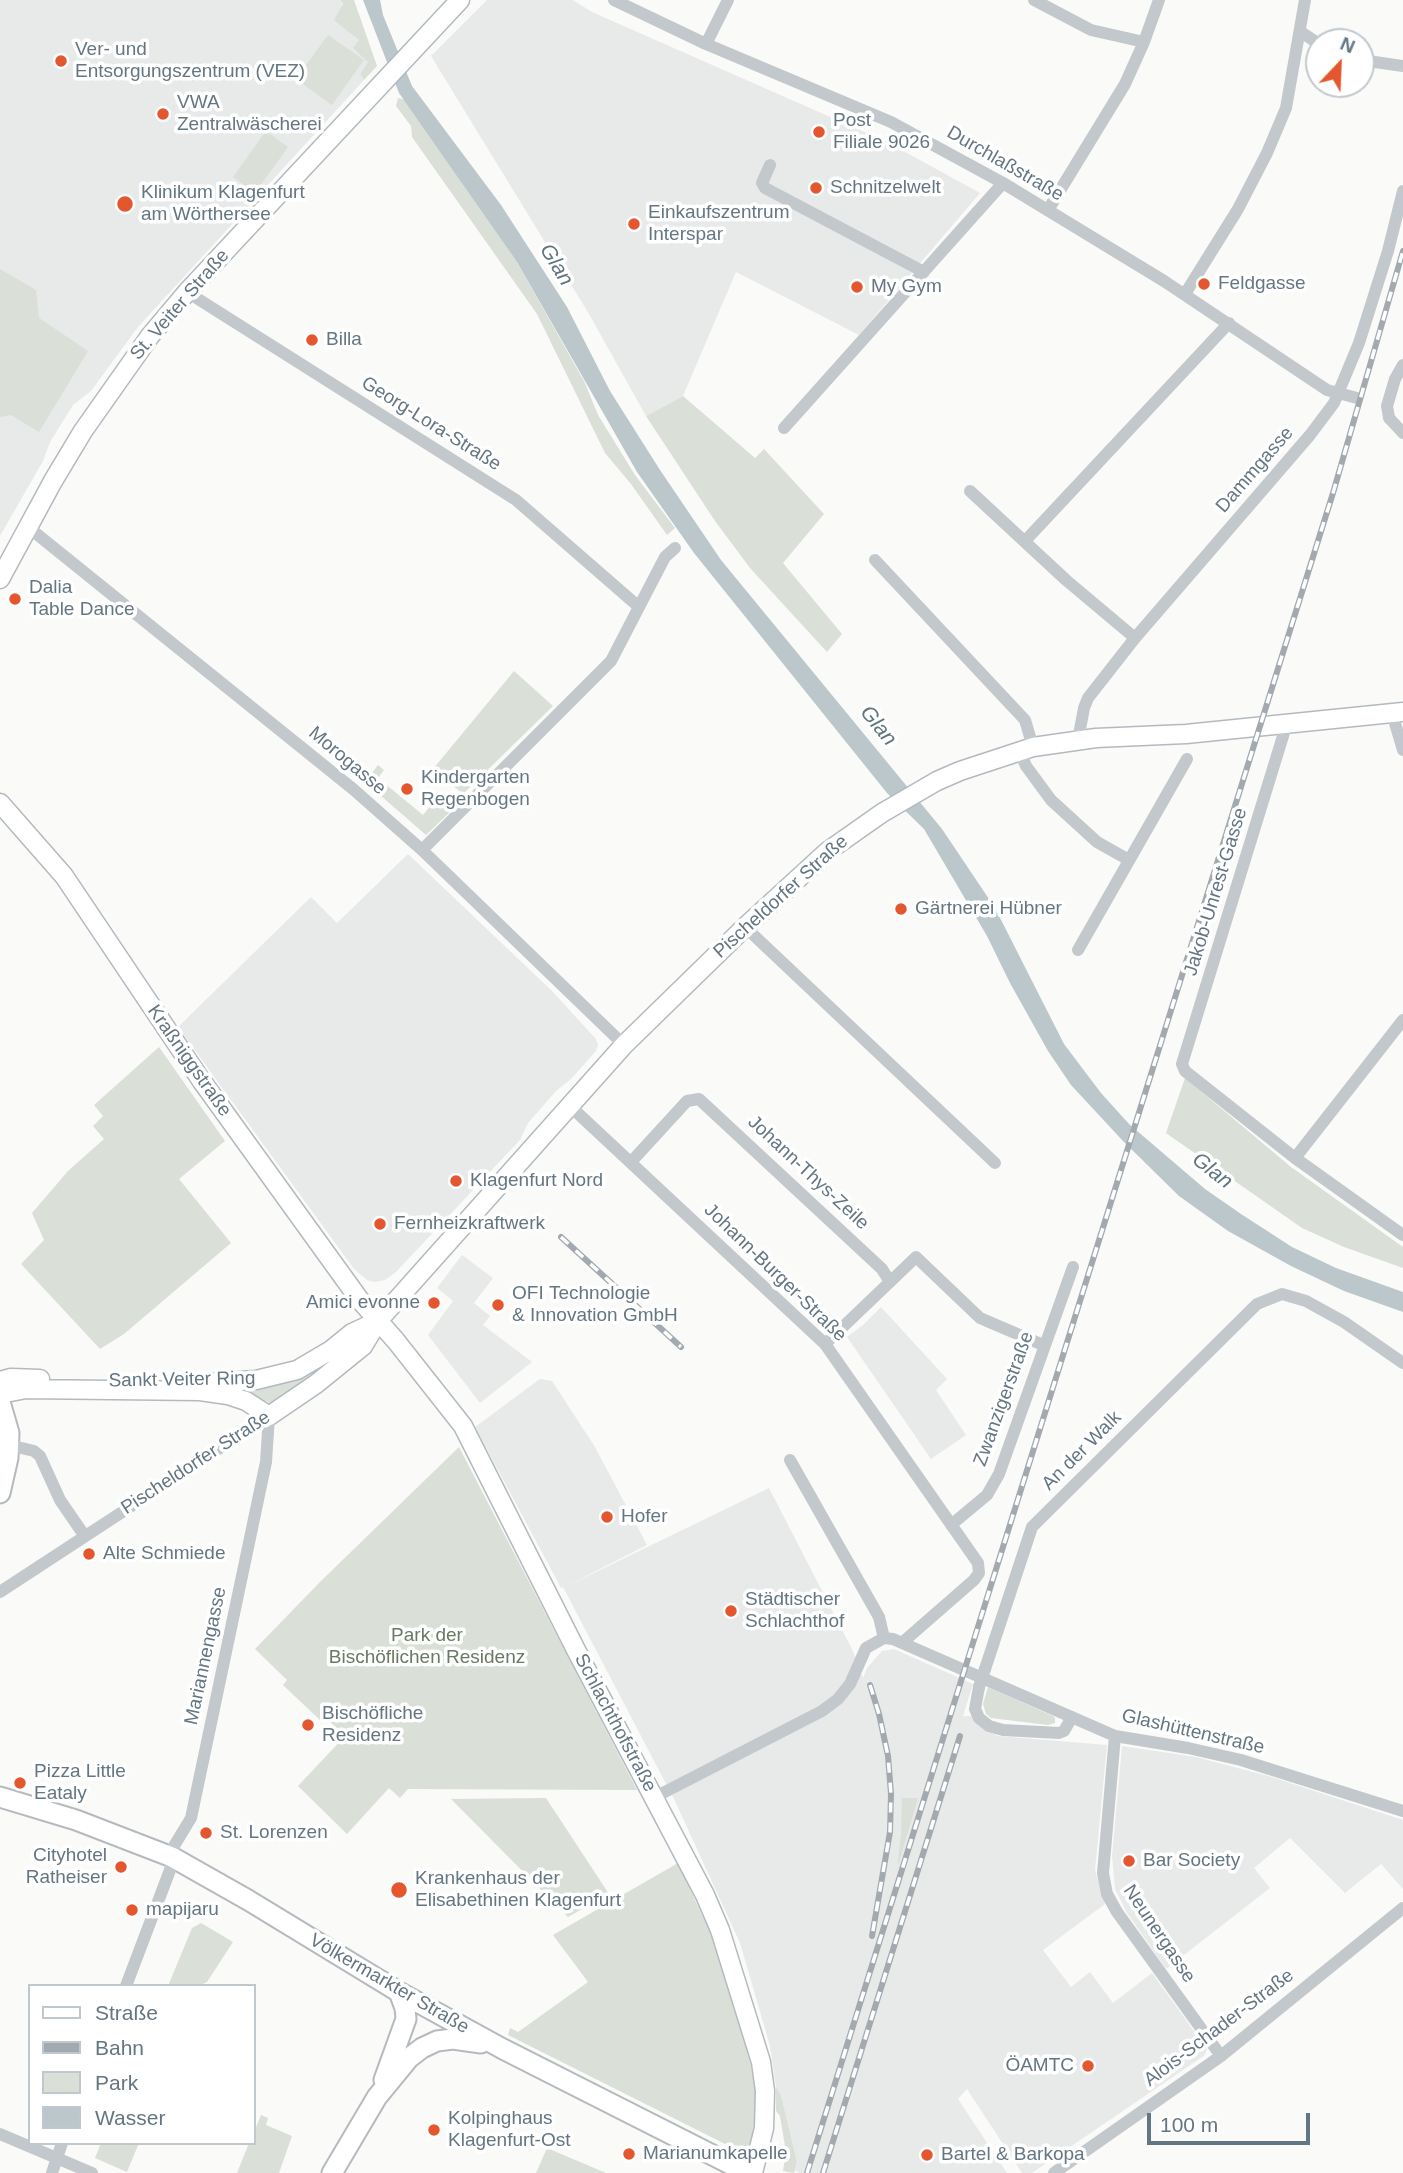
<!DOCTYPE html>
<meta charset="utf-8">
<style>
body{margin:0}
#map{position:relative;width:1403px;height:2173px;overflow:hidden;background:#fafaf8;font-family:Arial,sans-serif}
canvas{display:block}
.legend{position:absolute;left:28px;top:1984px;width:228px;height:161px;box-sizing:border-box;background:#fff;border:2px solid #c1c8cd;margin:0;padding:9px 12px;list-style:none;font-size:21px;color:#657683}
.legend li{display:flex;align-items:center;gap:14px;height:35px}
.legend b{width:35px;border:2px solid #c1c8cd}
.north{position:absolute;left:1305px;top:28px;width:70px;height:70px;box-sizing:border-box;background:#fff;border:2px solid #c1c8cd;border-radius:50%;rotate:23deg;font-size:19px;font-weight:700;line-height:28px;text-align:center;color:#657683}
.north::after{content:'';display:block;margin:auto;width:24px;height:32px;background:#e4572e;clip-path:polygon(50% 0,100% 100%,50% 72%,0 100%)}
.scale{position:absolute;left:1147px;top:2113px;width:163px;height:32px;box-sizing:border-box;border:4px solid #657683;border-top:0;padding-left:9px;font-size:21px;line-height:24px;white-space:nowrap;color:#657683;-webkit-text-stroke:5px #fff;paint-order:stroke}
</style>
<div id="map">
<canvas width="1403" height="2173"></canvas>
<ul class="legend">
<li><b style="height:9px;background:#fff"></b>Straße</li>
<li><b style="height:9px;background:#a2aab0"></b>Bahn</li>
<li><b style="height:19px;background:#dadfd7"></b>Park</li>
<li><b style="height:19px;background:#bbc7cb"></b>Wasser</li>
</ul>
<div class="north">N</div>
<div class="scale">100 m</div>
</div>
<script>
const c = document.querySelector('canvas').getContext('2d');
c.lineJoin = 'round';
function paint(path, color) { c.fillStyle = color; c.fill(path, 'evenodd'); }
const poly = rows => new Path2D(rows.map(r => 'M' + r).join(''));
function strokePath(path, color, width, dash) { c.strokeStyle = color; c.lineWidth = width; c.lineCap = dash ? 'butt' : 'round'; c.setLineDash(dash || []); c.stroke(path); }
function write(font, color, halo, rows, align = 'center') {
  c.font = font + ' Arial,sans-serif'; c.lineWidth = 7; c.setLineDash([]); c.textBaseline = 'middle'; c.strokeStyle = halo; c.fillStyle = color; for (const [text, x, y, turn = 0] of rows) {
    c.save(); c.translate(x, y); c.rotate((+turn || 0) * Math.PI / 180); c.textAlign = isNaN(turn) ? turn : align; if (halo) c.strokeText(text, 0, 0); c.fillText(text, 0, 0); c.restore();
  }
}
paint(poly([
 [0,0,340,0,368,62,360,74,364,80,138,327,91,391,73,405,50,442,43,461,0,536],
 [487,0,573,0,592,12,887,142,980,193,859,335,736,272,683,396,646,416,589,314,431,56],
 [408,854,551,990,596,1039,598,1045,596,1051,572,1078,556,1091,528,1123,520,1140,396,1272,385,1280,375,1282,367,1280,354,1269,178,1027,311,897,337,923],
 [462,1255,493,1278,474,1303,490,1316,483,1325,532,1362,480,1403,428,1335,453,1301,437,1288],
 [881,1307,947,1379,936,1390,966,1435,931,1459,847,1337,863,1325],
 [540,1379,552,1381,595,1447,647,1545,565,1587,769,1488,852,1649,863,1678,867,1668,882,1651,894,1649,973,1684,963,1716,973,1716,983,1729,998,1736,1107,1745,1095,1870,1105,1904,1043,1950,1071,1987,1090,1972,1113,2003,1152,1973,1207,2049,1205,2055,1032,2173,1022,2173,967,2089,958,2099,1007,2173,800,2173,795,2171,797,2162,781,2095,776,2087,770,2046,740,1943,675,1801,563,1587,561,1588,475,1427],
 [1122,1746,1196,1757,1272,1777,1403,1820,1403,1889,1381,1864,1345,1893,1290,1838,1254,1868,1270,1888,1166,1969,1127,1913,1115,1889,1112,1856]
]), '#e8e9e9');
paint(poly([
 [340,0,354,0,377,66,364,80,360,74,368,62,353,48,359,40,334,20,343,4],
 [328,35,364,60,332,105,296,79],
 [398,98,405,100,517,262,585,383,598,415,635,475,675,528,667,535,631,484,605,453,537,314,412,137,411,126,396,106],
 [266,131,288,147,255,193,233,177],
 [0,269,36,290,39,318,88,351,39,432,11,415,0,417],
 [683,396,755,458,764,449,824,514,783,563,842,634,827,652,750,568,715,521,646,416],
 [514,671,553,706,463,794,433,769],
 [378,765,384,770,378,778,423,815,435,800,450,812,426,835,365,782],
 [159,1047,225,1141,179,1179,231,1243,124,1334,100,1349,21,1264,44,1240,32,1213,68,1171,104,1139,93,1126,103,1116,94,1105],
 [1185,1078,1291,1167,1403,1247,1403,1268,1344,1247,1302,1228,1166,1133],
 [353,1341,325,1369,273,1404,238,1391],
 [459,1447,637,1790,408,1789,400,1798,389,1788,347,1834,298,1786,345,1736,325,1717,321,1721,283,1685,287,1680,255,1649,320,1582],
 [988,1687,1053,1716,1055,1718,1055,1723,1048,1725,991,1718,986,1714,983,1704],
 [546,1798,609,1894,568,1917,451,1799],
 [902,1798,918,1798,897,1869,901,1835],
 [678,1863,713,1939,730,1987,751,2066,757,2103,753,2134,747,2155,508,2035,510,2028,518,2032,588,1982,553,1935],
 [201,1923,233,1942,207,1982,199,1986,168,1986,192,1928],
 [776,2087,781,2095,797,2162,794,2173,783,2171,786,2152,780,2116,776,2111],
 [261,2115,268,2118,266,2125,292,2136,279,2173,237,2173,249,2143,254,2143,254,2132],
 [101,2143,139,2143,127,2172,95,2158],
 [547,2148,606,2173,536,2173]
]), '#dadfd7');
paint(poly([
 [363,0,380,0,383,15,412,86,501,205,567,307,610,391,660,470,721,560,942,829,995,908,1064,1044,1101,1093,1129,1124,1205,1189,1241,1214,1292,1247,1336,1268,1403,1292,1403,1312,1344,1291,1291,1266,1228,1231,1179,1196,1123,1141,1071,1085,1048,1051,1010,983,987,936,924,829,887,793,694,553,637,472,517,262,399,93]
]), '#bbc7cb');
const secondary = poly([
 [0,579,53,481,83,431,150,336,187,292,460,0],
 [0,803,64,876,201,1080,359,1299,396,1341,463,1426,576,1650,705,1895,720,1930,761,2062,765,2091,764,2128,753,2173],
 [0,1381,11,1378,40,1379],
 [205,1383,256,1380,297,1370,331,1350,352,1333,378,1321],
 [0,1394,26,1389,200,1391,228,1395,246,1401,269,1416,316,1384,363,1346,378,1321,624,1045,745,927,828,851,882,813,937,781,960,771,1033,747,1096,738,1186,734,1403,712]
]);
const primary = poly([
 [0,1402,9,1433,8,1458,0,1493],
 [0,1797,76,1820,172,1857,248,1900,399,1992,503,2049,748,2173],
 [384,2080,406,2019,405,2008,399,1992],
 [332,2173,377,2097,409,2058,422,2048,437,2041,453,2039,481,2043]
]);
strokePath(secondary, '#b3babf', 21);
strokePath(primary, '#b5babe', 23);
strokePath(poly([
 [614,0,706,44,891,122,1003,183,1164,281,1327,390,1357,398],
 [1034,0,1091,30,1144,42],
 [1301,32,1319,44],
 [706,44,728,0],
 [1361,60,1403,66],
 [770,165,762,183,765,188,924,272],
 [1048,210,1125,84,1144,42,1159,0],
 [187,292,516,500,639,607,611,661,422,850],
 [1185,294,1238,209,1267,153,1286,108,1305,0],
 [1403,365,1395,379,1387,406,1389,418,1403,433],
 [784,428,1003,183],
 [970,491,1066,580,1135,638],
 [28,527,353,789,422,850,624,1045],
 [1025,541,1229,323],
 [875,560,1025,720,1033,747],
 [639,607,665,557,675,548],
 [1392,713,1403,750],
 [1287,723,1182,1064,1185,1071,1295,1158,1403,1235],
 [1078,740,1084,708,1088,698,1135,638,1310,435,1334,403,1359,343,1388,251,1403,191],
 [1019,750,1026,766,1051,800,1097,842,1129,860],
 [745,927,995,1163],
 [1078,950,1187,759],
 [570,1106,825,1344,978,1563,979,1573,974,1580,903,1642],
 [1295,1158,1403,1020],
 [631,1162,687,1101,699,1099,882,1269,890,1282],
 [825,1344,916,1257,980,1318,1043,1345],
 [9,1445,34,1451,40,1456,60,1500,84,1535],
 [790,1460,879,1617,884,1638],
 [951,1525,987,1495,999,1474,1073,1267],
 [0,1592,269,1416],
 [985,1669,1032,1527,1257,1304,1282,1294,1306,1301,1344,1322,1403,1363],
 [979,1687,975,1709,979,1718,989,1726,1003,1730,1059,1733,1064,1731,1072,1717],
 [1115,1736,1103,1873,1107,1894,1117,1912,1221,2056],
 [655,1797,822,1711,838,1699,850,1684,866,1648,884,1638,893,1639,1115,1736,1188,1748,1241,1760,1403,1811],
 [126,1986,170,1870,174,1846,191,1818,266,1462,269,1416],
 [0,2134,92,2173],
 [52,2173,62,2143],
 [1054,2173,1221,2056,1403,1908]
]), '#c3c8cc', 12);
strokePath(secondary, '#fff', 18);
strokePath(primary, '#fff', 19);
const rail = poly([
 [561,1237,681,1347],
 [870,1685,879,1714,888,1756,891,1794,890,1832,872,1936],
 [807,2173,1333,493,1403,251],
 [823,2173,960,1736]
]);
strokePath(rail, '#a2aab0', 6);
strokePath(rail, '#fff', 3.5, [10]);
strokePath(poly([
 [979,1687,985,1669]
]), '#c3c8cc', 12);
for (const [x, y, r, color] of [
 [61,61,7,"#e4572e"],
 [163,114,7,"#e4572e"],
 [819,132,7,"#e4572e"],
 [816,188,7,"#e4572e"],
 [125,204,9,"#e4572e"],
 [634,224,7,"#e4572e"],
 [1204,284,7,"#e4572e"],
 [857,287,7,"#e4572e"],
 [312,340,7,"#e4572e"],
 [15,599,7,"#e4572e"],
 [407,789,7,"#e4572e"],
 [901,909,7,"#e4572e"],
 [456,1181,7,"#e4572e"],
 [380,1224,7,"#e4572e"],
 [434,1303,7,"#e4572e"],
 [498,1305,7,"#e4572e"],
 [607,1517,7,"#e4572e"],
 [89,1554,7,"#e4572e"],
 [731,1611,7,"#e4572e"],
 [308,1725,7,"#e4572e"],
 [20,1783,7,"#e4572e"],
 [206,1833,7,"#e4572e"],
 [1129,1861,7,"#e4572e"],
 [121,1867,7,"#e4572e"],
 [399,1890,9,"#e4572e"],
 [132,1910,7,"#e4572e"],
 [1088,2066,7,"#e4572e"],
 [434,2130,7,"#e4572e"],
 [629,2154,7,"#e4572e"],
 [927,2155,7,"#e4572e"]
]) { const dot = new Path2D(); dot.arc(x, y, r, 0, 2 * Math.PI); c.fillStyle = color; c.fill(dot); strokePath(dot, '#fff', 2.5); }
write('19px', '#657683', '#fff', [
 ["Ver- und",75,50],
 ["Entsorgungszentrum (VEZ)",75,72],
 ["VWA",177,103],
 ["Zentralwäscherei",177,125],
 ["Post",833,121],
 ["Filiale 9026",833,143],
 ["Schnitzelwelt",830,188],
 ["Klinikum Klagenfurt",141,193],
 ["am Wörthersee",141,215],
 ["Einkaufszentrum",648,213],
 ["Interspar",648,235],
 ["Feldgasse",1218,284],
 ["My Gym",871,287],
 ["Billa",326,340],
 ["Dalia",29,588],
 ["Table Dance",29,610],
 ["Kindergarten",421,778],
 ["Regenbogen",421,800],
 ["Gärtnerei Hübner",915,909],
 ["Klagenfurt Nord",470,1181],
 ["Fernheizkraftwerk",394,1224],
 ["OFI Technologie",512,1294],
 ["& Innovation GmbH",512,1316],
 ["Amici evonne",420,1303,"right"],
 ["Hofer",621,1517],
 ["Alte Schmiede",103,1554],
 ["Städtischer",745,1600],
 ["Schlachthof",745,1622],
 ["Bischöfliche",322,1714],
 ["Residenz",322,1736],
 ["Pizza Little",34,1772],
 ["Eataly",34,1794],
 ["St. Lorenzen",220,1833],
 ["Cityhotel",107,1856,"right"],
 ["Ratheiser",107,1878,"right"],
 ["Bar Society",1143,1861],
 ["Krankenhaus der",415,1879],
 ["Elisabethinen Klagenfurt",415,1901],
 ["mapijaru",146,1910],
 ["ÖAMTC",1074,2066,"right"],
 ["Kolpinghaus",448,2119],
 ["Klagenfurt-Ost",448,2141],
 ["Marianumkapelle",643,2154],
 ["Bartel & Barkopa",941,2155]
], 'left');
write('19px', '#657683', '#fff', [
 ["Durchlaßstraße",1005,164,30],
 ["St. Veiter Straße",180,305,-49],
 ["Georg-Lora-Straße",431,424,32],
 ["Dammgasse",1255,470,-49],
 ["Morogasse",347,761,40],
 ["Jakob-Unrest-Gasse",1216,892,-73],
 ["Pischeldorfer Straße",781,897,-42],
 ["Kraßniggstraße",189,1061,55],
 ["Johann-Thys-Zeile",808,1173,43],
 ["Johann-Burger-Straße",775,1273,44],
 ["Sankt Veiter Ring",182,1380,-1],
 ["Zwanzigerstraße",1004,1399,-70],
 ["An der Walk",1082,1451,-45],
 ["Pischeldorfer Straße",196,1463,-33],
 ["Mariannengasse",206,1656,-78],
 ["Schlachthofstraße",615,1723,62],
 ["Glashüttenstraße",1193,1732,13],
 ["Neunergasse",1159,1934,56],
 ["Völkermarkter Straße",389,1984,30],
 ["Alois-Schader-Straße",1219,2028,-37]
]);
write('19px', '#687a64', '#fff', [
 ["Park der",427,1636],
 ["Bischöflichen Residenz",427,1658]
]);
write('italic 21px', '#60757c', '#fff', [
 ["Glan",556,265,59],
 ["Glan",878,726,51],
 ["Glan",1212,1171,38]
]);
</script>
